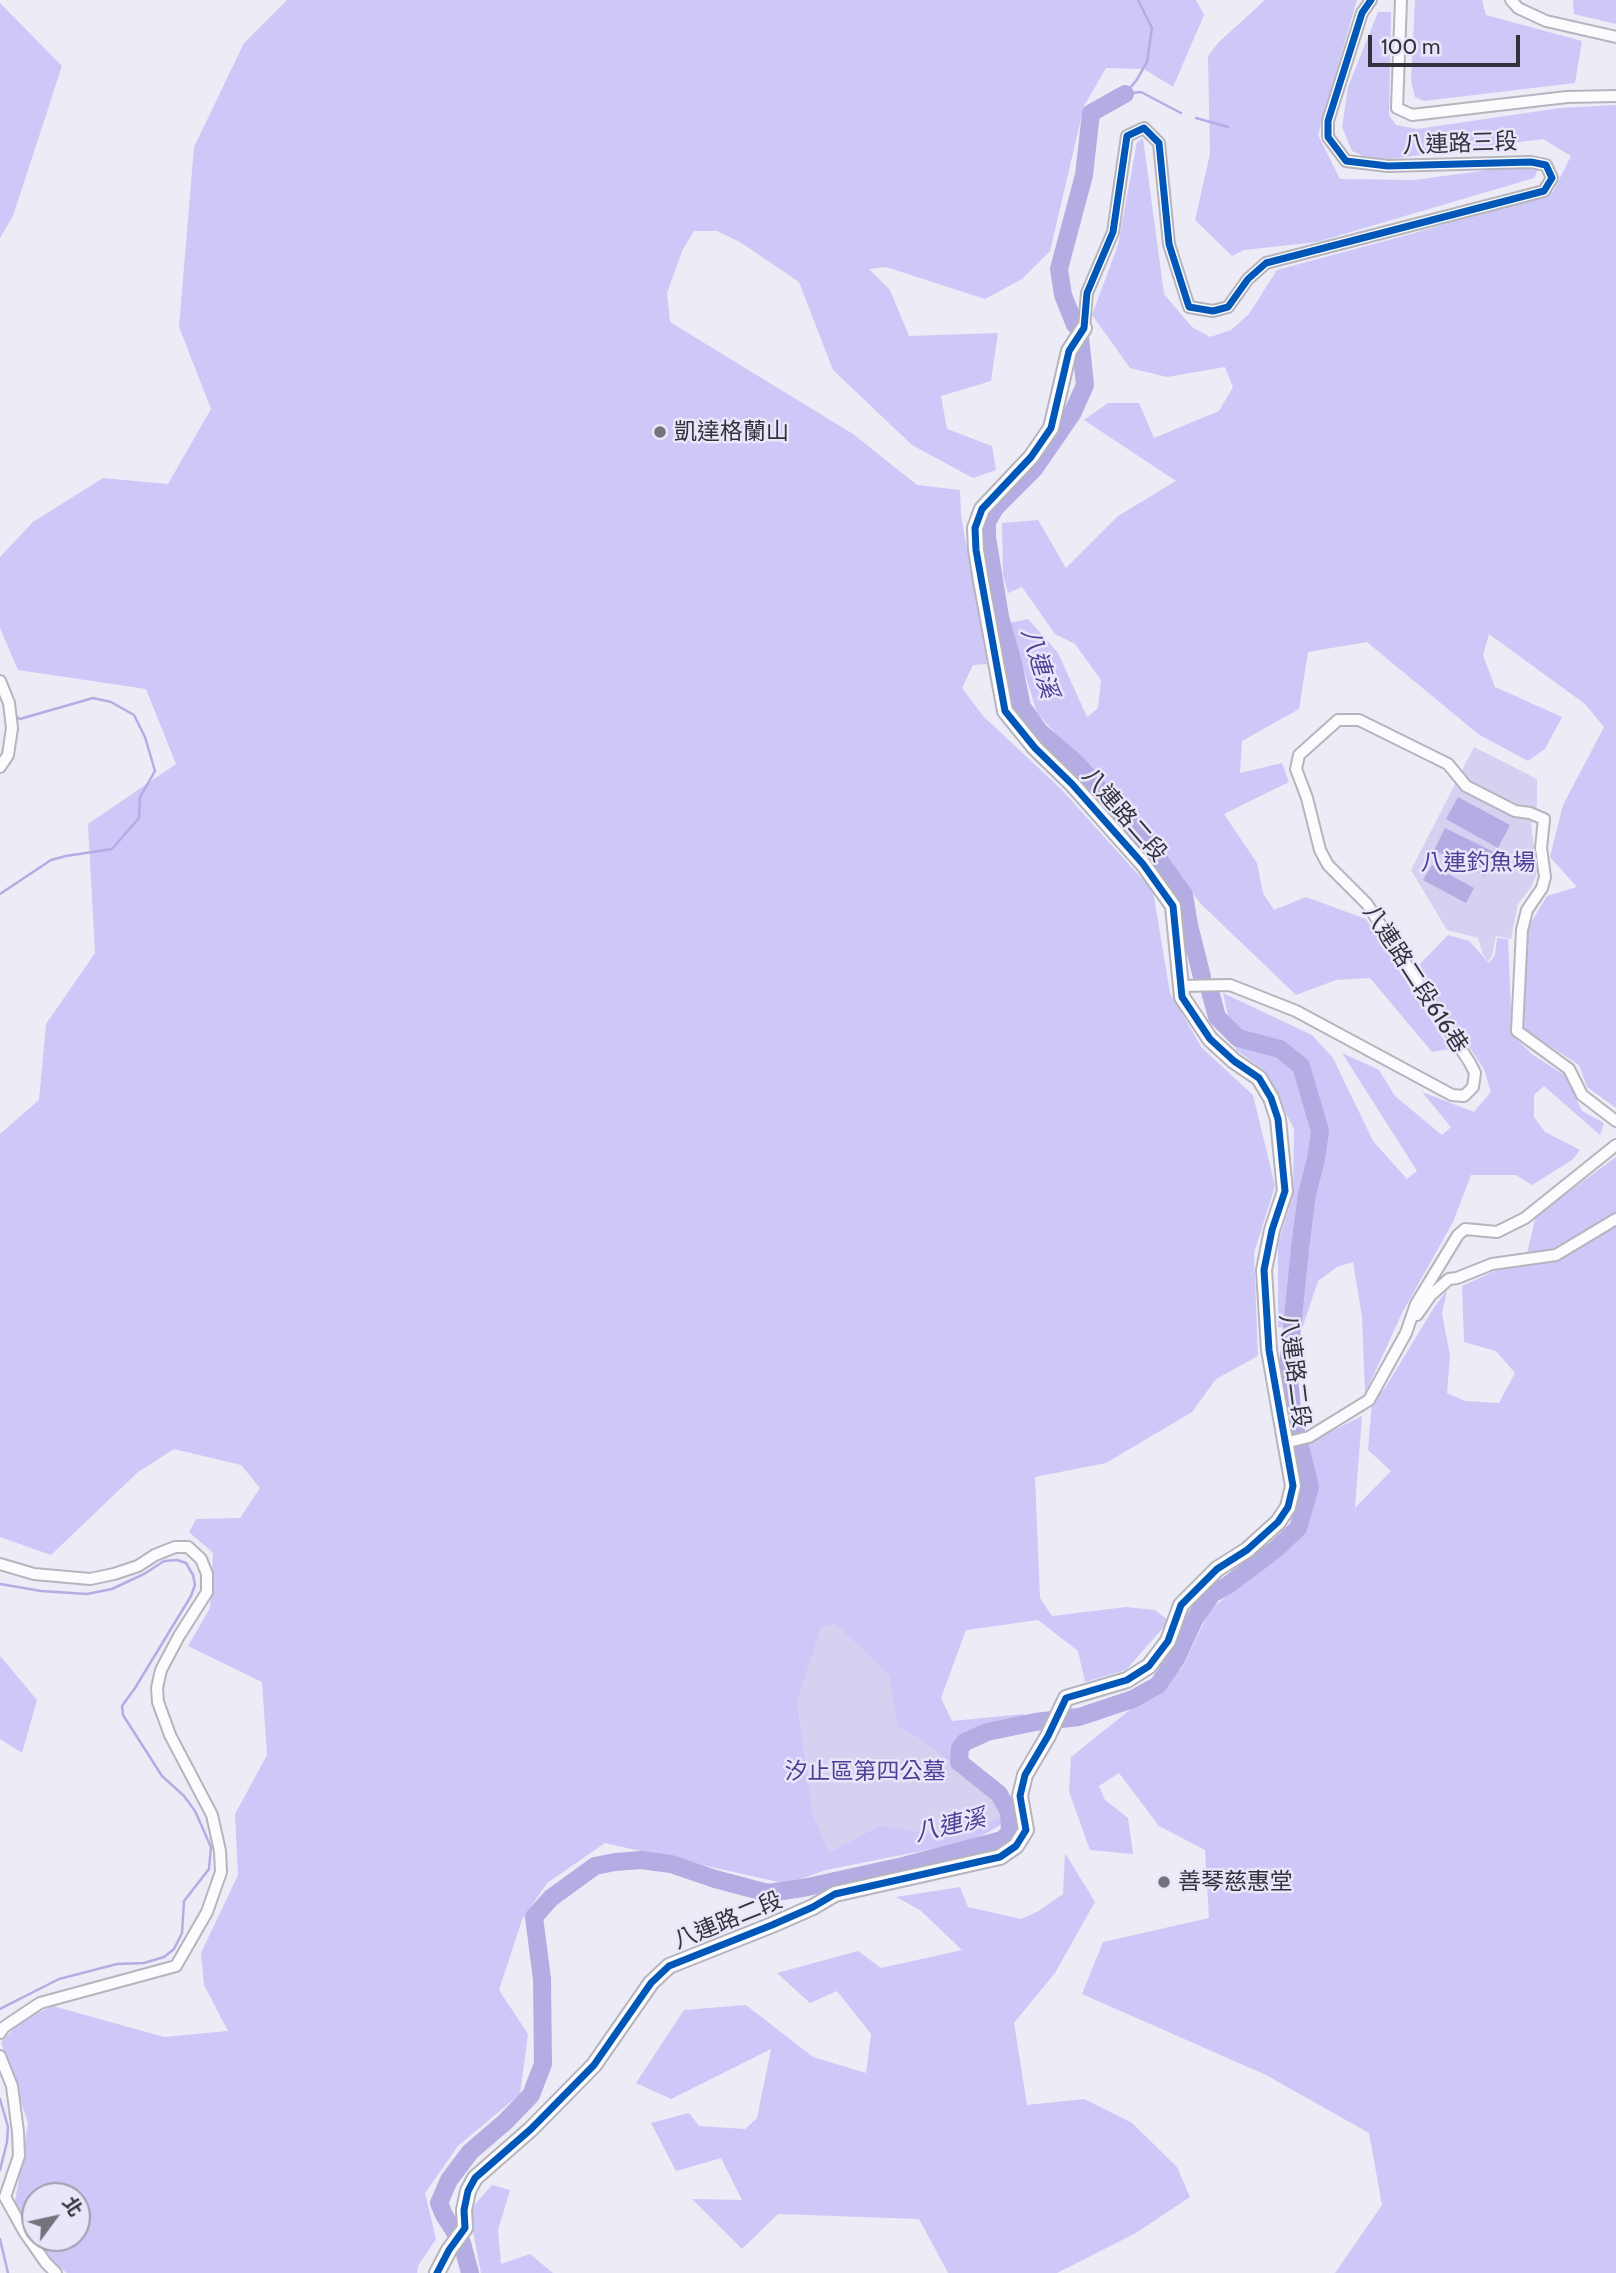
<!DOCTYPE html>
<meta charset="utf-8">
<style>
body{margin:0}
#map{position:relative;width:1616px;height:2273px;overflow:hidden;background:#ecebf6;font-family:Cabin,"Noto Sans TC",sans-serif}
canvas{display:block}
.north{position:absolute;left:21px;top:2182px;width:70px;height:70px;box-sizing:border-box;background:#e8e7fa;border:2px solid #9f9fae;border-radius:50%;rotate:57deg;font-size:19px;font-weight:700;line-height:28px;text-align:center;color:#32323d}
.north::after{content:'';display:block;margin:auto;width:24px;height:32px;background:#73737e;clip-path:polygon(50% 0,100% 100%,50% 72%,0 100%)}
.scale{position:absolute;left:1368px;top:35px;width:152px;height:32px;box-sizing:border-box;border:4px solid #32323d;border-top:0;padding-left:9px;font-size:21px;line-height:24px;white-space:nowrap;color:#32323d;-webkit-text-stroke:5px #e8e7fa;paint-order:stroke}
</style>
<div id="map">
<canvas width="1616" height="2273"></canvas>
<div class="north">北</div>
<div class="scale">100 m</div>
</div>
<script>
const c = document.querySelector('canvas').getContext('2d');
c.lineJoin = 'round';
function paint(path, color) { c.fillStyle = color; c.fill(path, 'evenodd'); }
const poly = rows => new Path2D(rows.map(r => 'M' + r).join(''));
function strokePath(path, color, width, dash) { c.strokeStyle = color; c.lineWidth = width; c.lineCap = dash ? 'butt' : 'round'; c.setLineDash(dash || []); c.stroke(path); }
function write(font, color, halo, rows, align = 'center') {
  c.font = font + ' Cabin,"Noto Sans TC",sans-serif'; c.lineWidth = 5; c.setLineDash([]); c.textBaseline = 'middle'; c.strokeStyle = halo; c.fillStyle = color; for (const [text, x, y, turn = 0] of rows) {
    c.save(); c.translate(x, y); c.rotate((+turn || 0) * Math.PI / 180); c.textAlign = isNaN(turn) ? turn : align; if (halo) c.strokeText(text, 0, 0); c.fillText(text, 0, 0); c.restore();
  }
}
paint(poly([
 [1474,747,1537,779,1537,805,1531,824,1537,872,1532,886,1518,904,1511,939,1496,936,1492,956,1488,961,1483,955,1478,938,1447,930,1411,870],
 [835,1624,889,1675,899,1727,917,1737,1001,1801,1002,1815,974,1830,947,1836,880,1825,829,1853,813,1813,797,1701,820,1627]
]), '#d4d2f0');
paint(poly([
 [287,0,1196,0,1204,15,1173,87,1144,69,1106,68,1084,106,1050,251,1022,279,985,299,886,267,869,269,890,290,909,336,998,333,991,381,941,396,947,429,992,446,996,470,973,478,912,445,833,370,799,282,740,242,717,231,694,231,682,251,667,293,670,322,853,434,917,485,960,490,961,515,987,664,973,665,962,688,983,716,1061,789,1153,891,1170,993,1202,1048,1253,1095,1275,1186,1254,1253,1258,1356,1216,1379,1192,1412,1106,1463,1035,1477,1040,1598,1052,1616,1126,1607,1155,1610,1169,1621,1126,1670,1085,1682,1078,1651,1038,1620,966,1630,941,1698,952,1721,1024,1714,1023,1719,961,1735,952,1747,964,1765,1002,1795,1007,1811,999,1826,972,1841,826,1870,787,1884,605,1843,547,1883,522,1920,499,1990,528,2034,520,2094,458,2146,425,2193,436,2239,418,2266,417,2273,67,2273,48,2257,37,2238,77,2238,77,2196,35,2196,35,2235,15,2202,28,2123,1,2042,22,2020,53,2006,164,2037,228,2031,204,1985,201,1953,238,1875,235,1814,267,1755,262,1682,188,1646,210,1608,213,1553,189,1532,196,1519,240,1518,260,1488,241,1465,174,1449,138,1472,51,1555,0,1537,0,1134,39,1100,46,1024,95,953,88,824,176,764,146,689,18,670,0,628,0,557,33,522,103,478,168,484,211,409,179,327,194,147,244,43],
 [835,1624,889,1675,898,1727,917,1737,1001,1801,1002,1815,974,1830,947,1836,880,1825,829,1853,813,1813,797,1701,821,1627],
 [1265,0,1357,0,1318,135,1340,179,1414,180,1541,163,1534,178,1317,242,1244,250,1232,256,1195,220,1210,154,1208,56,1219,42],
 [1415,0,1482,0,1486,15,1582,41,1575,83,1424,101,1415,97,1411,81],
 [1573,0,1616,0,1616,24,1574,14],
 [0,3,62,66,13,216,0,238],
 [1378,12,1391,12,1389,115,1396,125,1417,129,1560,108,1616,105,1616,1108,1587,1087,1579,1065,1524,1029,1526,931,1547,896,1577,887,1550,857,1563,805,1604,727,1585,704,1489,634,1483,655,1495,687,1562,717,1545,749,1528,761,1478,734,1367,642,1308,652,1299,709,1242,741,1240,773,1282,763,1289,782,1224,814,1257,863,1263,893,1274,910,1306,897,1366,919,1450,1049,1432,1052,1370,978,1336,980,1296,995,1201,904,1152,840,1037,713,1009,623,1028,619,1058,653,1087,717,1098,708,1101,680,1075,644,1055,634,1022,587,1008,593,1003,575,1002,523,1038,520,1066,568,1118,516,1176,481,1084,420,1108,403,1139,403,1154,438,1219,411,1233,387,1225,367,1167,377,1130,368,1092,315,1118,245,1137,142,1143,138,1164,294,1192,327,1210,337,1231,330,1249,314,1277,270,1411,234,1553,192,1571,156,1543,139,1375,161,1352,151,1342,127,1348,87],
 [1448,935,1469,941,1489,963,1495,955,1497,938,1508,939,1512,1035,1533,1055,1566,1076,1582,1111,1604,1123,1600,1135,1544,1086,1534,1095,1534,1117,1545,1132,1580,1150,1572,1160,1532,1185,1516,1175,1471,1175,1453,1222,1402,1313,1365,1394,1362,1316,1353,1262,1337,1267,1318,1281,1302,1329,1278,1327,1278,1244,1293,1195,1294,1129,1264,1070,1236,1050,1223,993,1312,1035,1333,1058,1373,1141,1407,1179,1417,1171,1342,1053,1379,1070,1395,1096,1442,1135,1451,1127,1422,1092,1474,1112,1491,1092,1484,1069,1432,993,1419,965],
 [1616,1157,1616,2273,1335,2273,1382,2205,1369,2133,1266,2075,1082,1994,1103,1942,1209,1918,1205,1850,1159,1826,1119,1773,1099,1786,1105,1800,1128,1818,1133,1854,1090,1850,1069,1792,1071,1757,1182,1668,1210,1610,1288,1544,1318,1490,1308,1443,1362,1416,1355,1508,1391,1471,1368,1450,1372,1402,1385,1388,1435,1306,1447,1290,1442,1314,1450,1355,1447,1393,1465,1401,1499,1403,1515,1373,1496,1351,1464,1342,1462,1286,1497,1270,1524,1265,1536,1216],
 [0,1656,37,1700,22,1753,0,1739],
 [1065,1853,1095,1902,1055,1973,1014,2023,1027,2105,1084,2099,1132,2123,1177,2167,1190,2197,1136,2233,1057,2273,948,2273,919,2219,778,2214,742,2249,692,2199,742,2200,721,2158,676,2171,651,2123,689,2113,699,2126,745,2129,757,2118,771,2049,671,2099,636,2083,684,2010,746,2005,813,2057,866,2073,871,2034,837,1991,810,2003,777,1973,858,1951,881,1968,962,1950,920,1910,896,1897,960,1887,968,1907,1021,1919,1037,1912,1063,1894],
 [492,2185,510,2190,498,2230,501,2264,530,2254,553,2273,481,2273,469,2211]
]), '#cdc8f7');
paint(poly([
 [1458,797,1510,825,1498,848,1446,819],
 [1445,828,1496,853,1485,876,1434,850],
 [1432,865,1474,888,1466,903,1423,880]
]), '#b4ade4');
strokePath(poly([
 [1125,94,1136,81,1147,62,1152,28,1138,0],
 [1125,94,1141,92,1181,113],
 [1196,118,1228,127],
 [0,894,51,860,66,856,112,849,139,818,140,797,155,771,145,737,134,715,111,702,93,698,20,719,14,715],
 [0,1584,41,1591,87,1594,112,1589,144,1574,164,1561,177,1560,186,1563,193,1575,195,1585,191,1596,135,1688,122,1706,123,1715,162,1776,184,1796,195,1811,211,1847,209,1869,184,1901,182,1933,174,1949,164,1957,144,1963,117,1964,59,1979,0,2009],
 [0,2099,8,2127,7,2142,0,2170],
 [0,2239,8,2273]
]), '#b4ade4', 2.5);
strokePath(poly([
 [1075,325,1063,295,1059,269,1084,175,1091,113,1125,94],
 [1080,337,1085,385,1072,414,1034,469,995,508,987,522,987,537,1000,617,1013,663,1022,707,1039,731,1076,763,1147,843,1184,895,1189,925,1202,977],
 [470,2273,462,2243,444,2215,439,2203,449,2180,470,2152,505,2122,531,2095,543,2064,542,1979,534,1917,551,1898,595,1866,615,1862,641,1860,671,1864,715,1879,768,1893,803,1888,903,1866,1002,1840,1010,1832,1009,1812,999,1794,959,1762,960,1748,965,1742,987,1732,1035,1722,1079,1717,1133,1699,1158,1685,1176,1659,1195,1618,1212,1594,1228,1585,1276,1549,1298,1528,1310,1487,1293,1419,1288,1368,1300,1248,1307,1194,1316,1159,1320,1131,1301,1066,1280,1049,1238,1038,1217,1017,1210,991]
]), '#b4ade4', 18);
const street = poly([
 [1401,0,1397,108,1412,115,1567,97,1616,96],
 [1511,0,1518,8,1546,21,1616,37],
 [1084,328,1087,293,1113,232,1127,136,1144,128,1159,143,1169,244,1189,307,1213,311,1228,307,1248,279,1266,263,1544,191,1552,178,1546,165,1531,162,1388,166,1346,161,1328,137,1328,121,1362,13,1371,0],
 [0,681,9,703,12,728,8,755,0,767],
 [1181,986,1230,985,1296,1011,1452,1095,1464,1096,1473,1087,1475,1073,1470,1063,1367,904,1328,865,1320,850,1307,798,1296,769,1299,755,1338,720,1359,720,1448,764,1466,786,1515,811,1530,813,1544,819,1541,848,1545,877,1542,888,1527,910,1522,930,1517,1031,1569,1069,1582,1095,1616,1121],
 [1417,1315,1431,1295,1449,1279,1457,1278,1492,1264,1556,1255,1616,1219],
 [1284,1443,1309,1437,1369,1400,1406,1333,1416,1304,1458,1235,1465,1229,1497,1232,1525,1218,1616,1145],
 [0,1564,34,1574,90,1579,114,1574,138,1566,155,1555,175,1547,188,1547,201,1559,207,1574,207,1592,179,1636,161,1670,157,1688,158,1702,170,1735,212,1815,220,1851,221,1872,207,1912,176,1966,40,2003,4,2027,0,2033],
 [0,2056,12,2086,18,2132,19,2156,5,2197,25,2233,46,2263,56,2273]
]);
const secondary = poly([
 [437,2273,449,2250,465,2228,464,2210,468,2191,475,2178,531,2129,594,2065,651,1983,669,1966,772,1925,813,1907,835,1894,1000,1857,1016,1846,1026,1830,1020,1796,1025,1775,1048,1736,1066,1698,1127,1680,1149,1666,1168,1641,1181,1605,1217,1569,1247,1550,1278,1522,1288,1507,1293,1486,1269,1350,1264,1270,1272,1230,1285,1191,1278,1119,1271,1098,1259,1078,1234,1061,1210,1039,1182,997,1173,906,1143,864,1072,784,1035,748,1005,711,981,581,976,550,975,528,982,509,1031,457,1051,428,1069,351,1084,328]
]);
strokePath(street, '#b5b5be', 14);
strokePath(secondary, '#b5b5be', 18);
strokePath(street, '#fcfcfe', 10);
strokePath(secondary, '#fcfcfe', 14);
strokePath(poly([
 [437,2273,449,2250,465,2228,464,2210,468,2191,475,2178,531,2129,594,2065,651,1983,669,1966,772,1925,813,1907,835,1894,1000,1857,1016,1846,1026,1830,1020,1796,1025,1775,1048,1736,1066,1698,1127,1680,1149,1666,1168,1641,1181,1605,1217,1569,1247,1550,1278,1522,1288,1507,1293,1486,1269,1350,1264,1270,1272,1230,1285,1191,1278,1119,1271,1098,1259,1078,1234,1061,1210,1039,1182,997,1173,906,1143,864,1072,784,1035,748,1005,711,976,550,975,528,982,509,1031,457,1051,428,1069,351,1084,328,1087,293,1113,232,1127,136,1144,128,1159,143,1169,244,1189,307,1213,311,1228,307,1248,279,1266,263,1544,191,1552,178,1546,165,1531,162,1388,166,1346,161,1328,137,1328,121,1362,13,1371,0]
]), '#0057b8', 7);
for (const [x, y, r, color] of [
 [660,432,7,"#73737e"],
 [1164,1882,7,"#73737e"]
]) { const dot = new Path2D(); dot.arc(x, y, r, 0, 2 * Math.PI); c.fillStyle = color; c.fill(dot); strokePath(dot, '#e8e7fa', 2.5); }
write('23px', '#32323d', '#e8e7fa', [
 ["八連路三段",1460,144,-2],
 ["八連路二段",1124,815,49],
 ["八連路二段616巷",1415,979,57],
 ["八連路二段",1294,1371,83],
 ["八連路二段",728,1921,-22]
]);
write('23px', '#32323d', '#e8e7fa', [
 ["凱達格蘭山",674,432],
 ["善琴慈惠堂",1178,1882]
], 'left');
write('23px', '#4f3e95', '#e8e7fa', [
 ["八連釣魚場",1478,863],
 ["汐止區第四公墓",865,1772]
]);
write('italic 24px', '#503f96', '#e8e7fa', [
 ["八連溪",1039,663,73],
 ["八連溪",950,1826,-13]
]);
</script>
